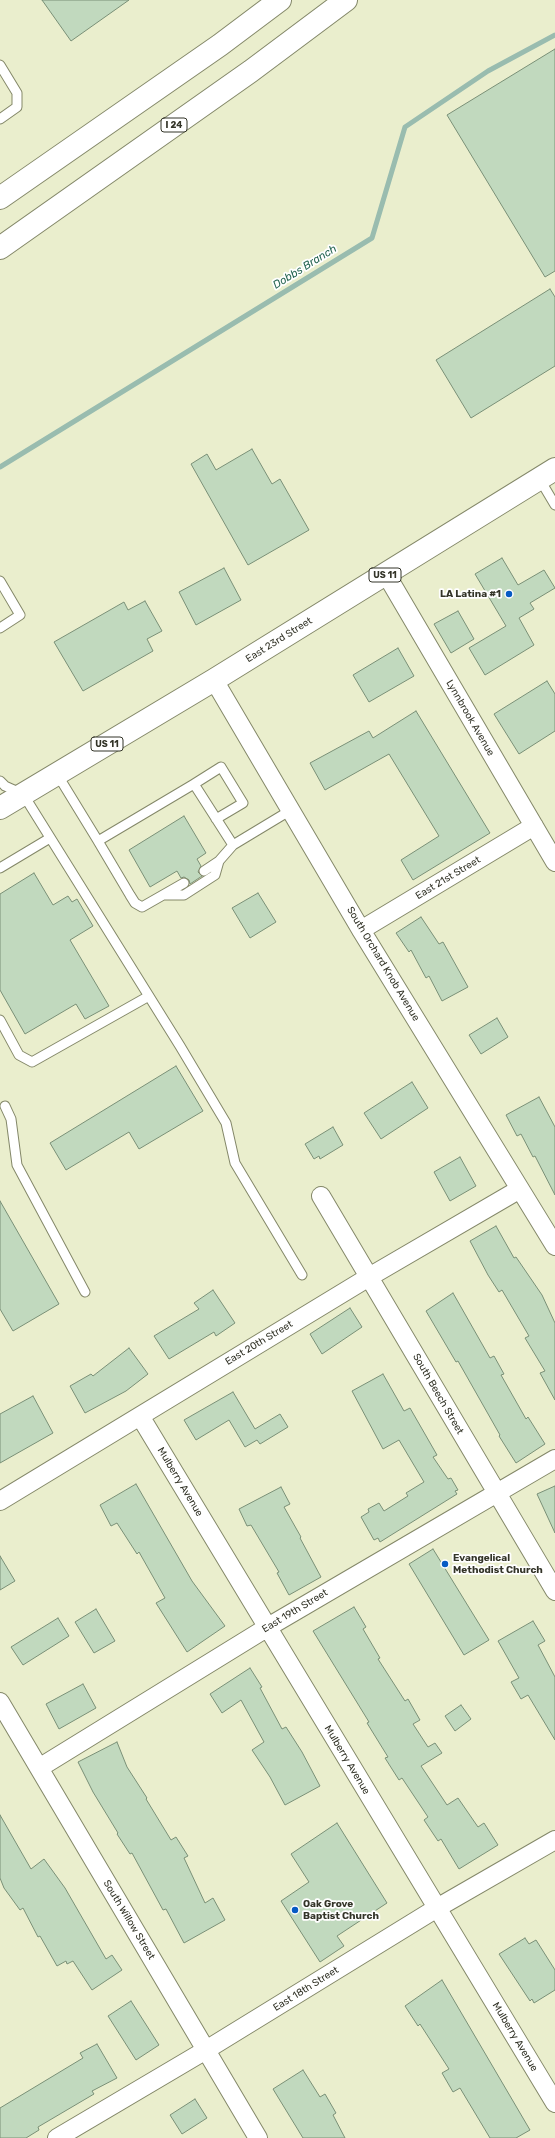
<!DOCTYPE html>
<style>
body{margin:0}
canvas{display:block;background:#eaeecd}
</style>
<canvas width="555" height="2138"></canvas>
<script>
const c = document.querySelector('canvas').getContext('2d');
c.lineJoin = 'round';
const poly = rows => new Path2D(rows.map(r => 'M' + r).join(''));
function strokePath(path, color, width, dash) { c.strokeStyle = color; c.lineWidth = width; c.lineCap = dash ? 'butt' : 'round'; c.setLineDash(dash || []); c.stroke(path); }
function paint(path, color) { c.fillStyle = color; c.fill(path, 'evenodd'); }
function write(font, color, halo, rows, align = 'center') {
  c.font = font + ' Rubik,sans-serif'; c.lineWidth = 3.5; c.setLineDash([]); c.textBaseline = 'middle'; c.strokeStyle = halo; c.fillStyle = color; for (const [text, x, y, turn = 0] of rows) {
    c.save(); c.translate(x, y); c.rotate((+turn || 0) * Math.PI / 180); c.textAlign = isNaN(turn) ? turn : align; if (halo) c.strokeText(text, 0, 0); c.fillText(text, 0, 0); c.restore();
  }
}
strokePath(poly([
 [0,467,372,238,405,127,488,71,555,35]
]), '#99bcaf', 5);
const building = poly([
 [42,0,129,0,71,41,42,0],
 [555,49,555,271,545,277,447,115,555,49],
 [550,289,555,297,555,366,471,418,436,360,550,289],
 [252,449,272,484,280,479,309,530,248,565,191,464,207,454,216,470,252,449],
 [502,558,518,585,544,570,555,588,530,603,534,609,519,618,534,645,485,675,469,648,506,626,475,574,502,558],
 [224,568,241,600,196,625,179,592,224,568],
 [145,601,162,631,147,639,153,651,83,691,54,642,124,602,128,610,145,601],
 [458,611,474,639,451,653,434,624,458,611],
 [398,648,414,676,369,702,353,675,398,648],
 [547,681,555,694,555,731,519,754,494,714,547,681],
 [416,711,490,833,413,880,401,860,439,836,389,754,325,790,310,763,369,731,373,738,416,711],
 [184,816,206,853,197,859,201,866,198,872,202,876,190,884,189,880,184,877,181,878,177,871,150,887,129,850,184,816],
 [34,873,53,905,68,896,72,902,77,899,93,926,70,940,109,1006,85,1019,76,1004,25,1034,0,990,0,894,34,873],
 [258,893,276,922,250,938,232,908,258,893],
 [421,917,439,944,443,942,468,987,442,1001,429,976,426,978,411,950,409,952,396,933,421,917],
 [497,1018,508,1037,481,1054,469,1035,497,1018],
 [176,1066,203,1111,139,1149,129,1132,66,1170,50,1143,176,1066],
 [412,1082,428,1108,381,1139,364,1113,412,1082],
 [539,1097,555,1127,555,1195,535,1156,533,1157,521,1134,517,1136,506,1115,539,1097],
 [333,1127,343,1145,320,1159,319,1156,314,1159,305,1144,333,1127],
 [460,1157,476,1186,450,1201,434,1172,460,1157],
 [0,1201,59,1304,13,1331,0,1309,0,1201],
 [496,1226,514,1258,516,1257,542,1295,555,1323,555,1400,540,1373,545,1371,525,1338,529,1336,502,1290,499,1292,488,1275,470,1241,496,1226],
 [213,1290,235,1323,216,1336,214,1332,169,1359,154,1336,199,1309,194,1303,213,1290],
 [453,1293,490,1358,494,1356,504,1374,501,1375,526,1419,528,1417,545,1444,516,1463,499,1436,500,1435,458,1361,456,1362,426,1311,453,1293],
 [350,1308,362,1327,322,1354,310,1334,350,1308],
 [129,1348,148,1374,126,1391,85,1413,70,1386,91,1374,93,1376,129,1348],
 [383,1374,404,1411,410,1408,437,1455,433,1457,448,1479,451,1478,458,1490,455,1491,457,1494,380,1542,378,1538,374,1540,361,1517,369,1512,368,1509,379,1503,384,1511,408,1496,406,1493,424,1482,399,1440,383,1449,352,1391,383,1374],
 [233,1392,255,1429,280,1414,288,1427,260,1444,257,1440,245,1447,229,1420,196,1440,184,1420,233,1392],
 [33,1396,53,1433,0,1463,0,1414,33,1396],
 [136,1484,192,1581,225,1626,187,1652,156,1603,165,1598,139,1552,137,1554,117,1523,111,1526,100,1505,136,1484],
 [555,1486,555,1533,537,1494,555,1486],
 [281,1487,290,1504,284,1507,301,1537,300,1538,321,1577,289,1595,277,1573,279,1572,251,1525,247,1526,239,1509,281,1487],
 [433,1549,489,1640,464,1655,409,1564,433,1549],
 [0,1556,15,1581,0,1590,0,1556],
 [354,1607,366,1627,363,1629,380,1658,378,1659,405,1701,408,1699,420,1720,413,1724,428,1747,435,1743,442,1753,421,1766,447,1805,458,1798,478,1827,484,1823,498,1845,459,1869,441,1839,438,1841,424,1820,428,1817,402,1778,399,1780,385,1758,388,1757,367,1723,369,1722,313,1631,354,1607],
 [96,1609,115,1641,94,1653,75,1622,96,1609],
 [58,1618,69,1636,23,1665,11,1647,58,1618],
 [533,1621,545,1641,538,1645,555,1677,555,1740,528,1695,521,1699,511,1682,519,1678,498,1641,533,1621],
 [250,1668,262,1687,260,1688,282,1729,286,1727,302,1752,320,1786,285,1805,270,1777,252,1750,264,1742,241,1700,222,1713,210,1694,250,1668],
 [83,1684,96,1708,59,1729,46,1704,83,1684],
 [461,1705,471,1719,455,1731,445,1716,461,1705],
 [117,1742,127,1767,147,1798,146,1799,171,1840,176,1837,188,1856,184,1858,205,1903,213,1898,225,1920,184,1943,166,1909,163,1910,132,1853,130,1854,117,1834,118,1833,93,1792,78,1762,117,1742],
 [0,1815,31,1869,44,1859,65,1888,106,1959,112,1955,122,1970,92,1990,73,1961,67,1964,66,1961,57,1966,40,1936,38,1937,23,1908,20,1910,4,1888,0,1878,0,1815],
 [337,1823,387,1903,337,1936,344,1946,320,1962,281,1901,309,1882,291,1854,337,1823],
 [525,1938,529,1944,536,1940,555,1970,555,1990,534,2003,532,1999,530,2001,499,1954,525,1938],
 [442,1980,530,2130,516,2138,490,2138,460,2088,453,2092,442,2073,449,2069,420,2024,418,2026,405,2006,442,1980],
 [131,2001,159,2045,136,2060,108,2016,131,2001],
 [97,2044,117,2078,92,2091,94,2094,38,2127,39,2130,26,2138,0,2138,0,2108,83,2058,80,2053,97,2044],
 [303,2070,320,2097,325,2094,336,2113,333,2115,345,2138,303,2138,273,2089,303,2070],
 [195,2099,207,2118,182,2134,170,2115,195,2099]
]);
paint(building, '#c1d9be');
strokePath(building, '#7a9077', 1);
const lane = poly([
 [0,65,17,93,17,107,0,119],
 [539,478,555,505],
 [0,581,20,615,0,628],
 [57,774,98,841,194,784,233,845,291,810],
 [0,781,5,786,23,794,180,1046,226,1123,235,1163,302,1275],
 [194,784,221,767,243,803,216,819],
 [98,841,130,895,135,903,142,907,184,883],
 [0,868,50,838],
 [204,871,219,861,233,845],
 [166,895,184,895,215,875,219,861],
 [0,1020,19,1055,32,1062,149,996],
 [5,1106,11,1119,17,1165,85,1292]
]);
const street = poly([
 [386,574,555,862],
 [214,680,361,930,555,1246],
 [361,930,534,826],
 [321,1196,555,1591],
 [140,1416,555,2103],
 [0,1501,369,1277,520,1189],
 [0,1702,258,2138],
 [39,1768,268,1627,555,1459],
 [57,2138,206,2050,437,1908,555,1840]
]);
const primary = poly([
 [0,808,214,680,555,469]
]);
const highway = poly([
 [0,198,220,45,280,0],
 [0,248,251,71,346,0]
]);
strokePath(lane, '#848869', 11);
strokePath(street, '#848869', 20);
strokePath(primary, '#848869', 24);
strokePath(highway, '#848869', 24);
strokePath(lane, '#fff', 9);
strokePath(street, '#fff', 18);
strokePath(primary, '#fff', 22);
strokePath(highway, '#fff', 22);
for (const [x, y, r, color] of [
 [509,594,4,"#065ac4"],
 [445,1564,4,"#065ac4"],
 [295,1910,4,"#065ac4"]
]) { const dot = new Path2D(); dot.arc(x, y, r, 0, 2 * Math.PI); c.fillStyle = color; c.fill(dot); strokePath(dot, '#fff', 1.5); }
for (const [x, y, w] of [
 [174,125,26],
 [385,575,32],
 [107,744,32]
]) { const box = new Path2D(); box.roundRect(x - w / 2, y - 7, w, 14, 3); c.fillStyle = '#fff'; c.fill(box); strokePath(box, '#333428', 1); }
write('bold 9px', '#333428', null, [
 ["I 24",174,125],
 ["US 11",385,575],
 ["US 11",107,744]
]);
write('bold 10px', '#333428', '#fff', [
 ["LA Latina #1",501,594,"right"],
 ["Evangelical",453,1558],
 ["Methodist Church",453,1570],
 ["Oak Grove",303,1904],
 ["Baptist Church",303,1916]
], 'left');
write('10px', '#333428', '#fff', [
 ["East 23rd Street",279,640,-32],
 ["Lynnbrook Avenue",470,718,60],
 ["East 21st Street",448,878,-31],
 ["South Orchard Knob Avenue",383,964,59],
 ["East 20th Street",259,1343,-31],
 ["South Beech Street",438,1394,60],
 ["Mulberry Avenue",180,1482,59],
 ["East 19th Street",295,1611,-31],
 ["Mulberry Avenue",347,1760,59],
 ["South Willow Street",129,1920,59],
 ["East 18th Street",306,1989,-32],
 ["Mulberry Avenue",515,2037,59]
]);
write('italic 11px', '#266552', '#fff', [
 ["Dobbs Branch",305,267,-32]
]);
</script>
